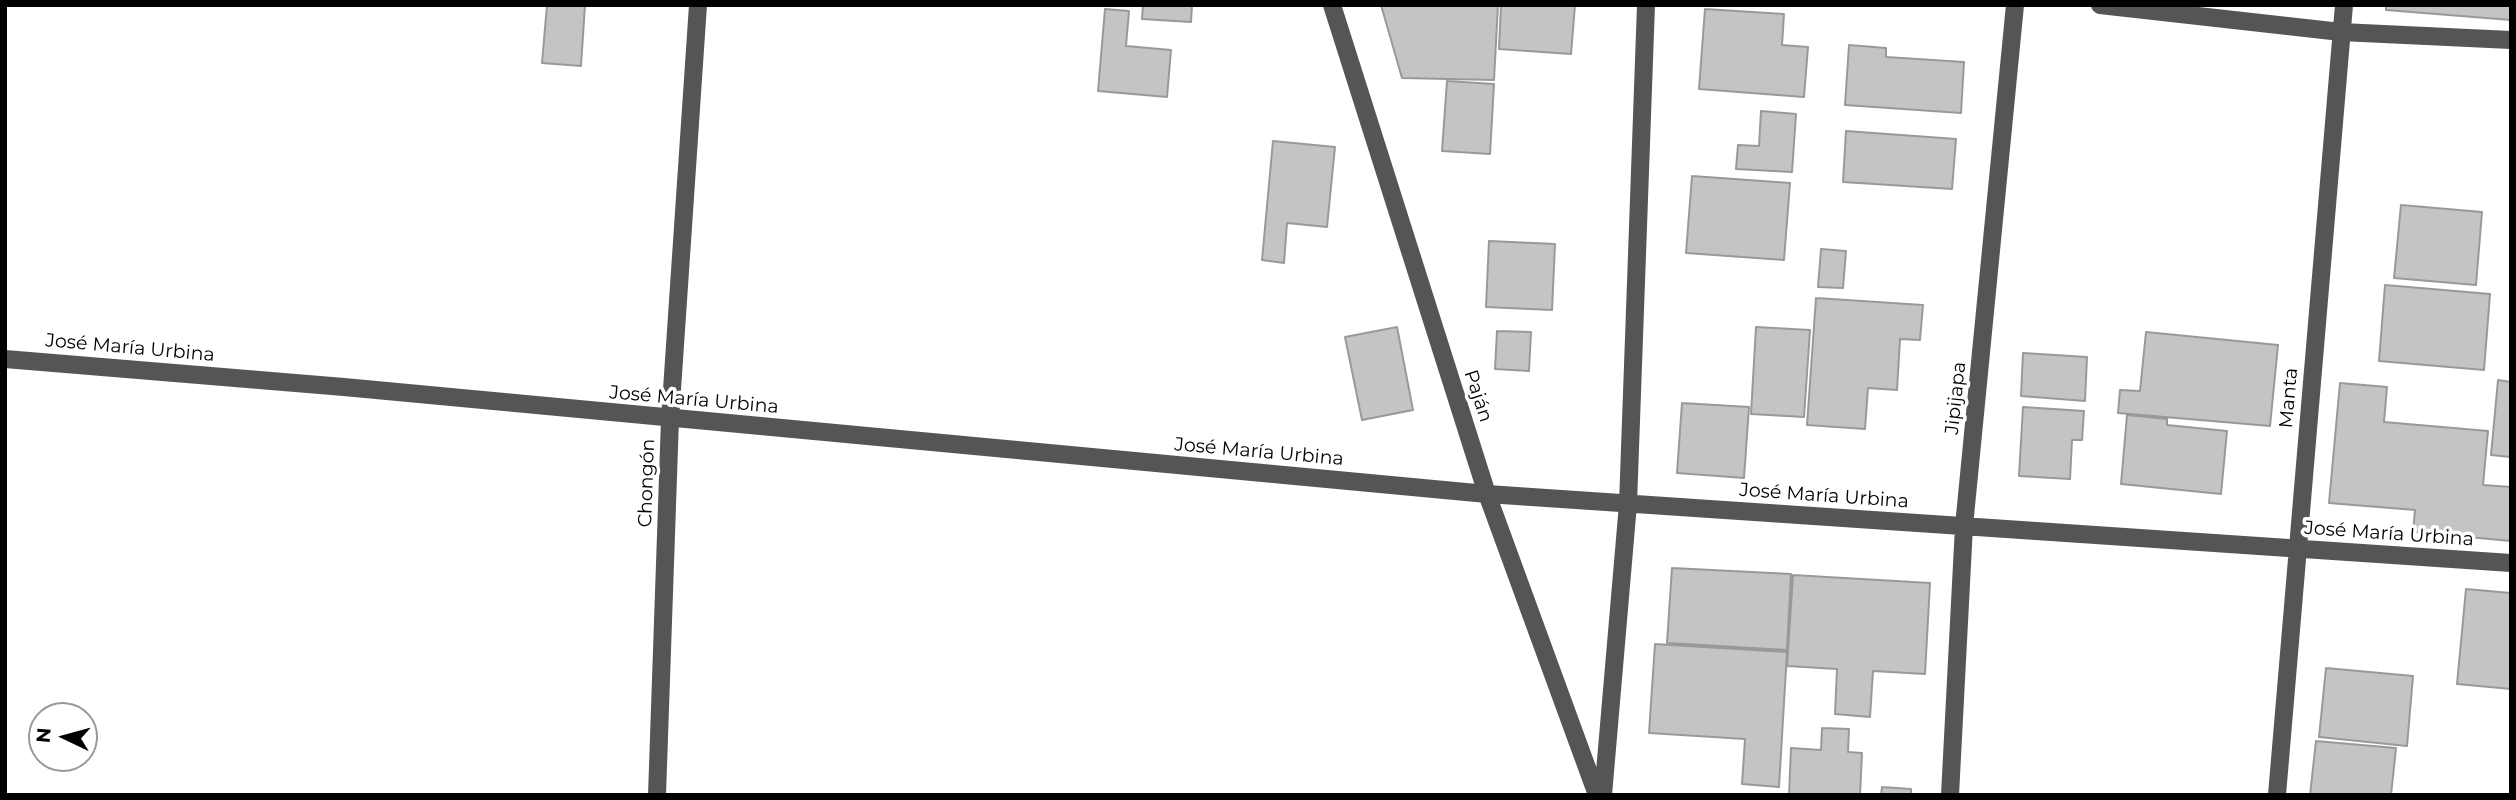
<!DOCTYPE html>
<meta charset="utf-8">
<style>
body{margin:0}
#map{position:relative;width:2516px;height:800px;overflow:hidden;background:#fff;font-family:Montserrat,sans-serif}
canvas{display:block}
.frame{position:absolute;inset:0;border:7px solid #000;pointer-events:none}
.north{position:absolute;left:28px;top:702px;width:70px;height:70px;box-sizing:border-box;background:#fff;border:2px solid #999;border-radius:50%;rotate:275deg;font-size:19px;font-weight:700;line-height:28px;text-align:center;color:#000}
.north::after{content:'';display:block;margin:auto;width:24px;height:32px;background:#000;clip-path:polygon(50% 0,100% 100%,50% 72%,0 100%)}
</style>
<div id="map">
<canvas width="2516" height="800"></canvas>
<div class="frame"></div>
<div class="north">N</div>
</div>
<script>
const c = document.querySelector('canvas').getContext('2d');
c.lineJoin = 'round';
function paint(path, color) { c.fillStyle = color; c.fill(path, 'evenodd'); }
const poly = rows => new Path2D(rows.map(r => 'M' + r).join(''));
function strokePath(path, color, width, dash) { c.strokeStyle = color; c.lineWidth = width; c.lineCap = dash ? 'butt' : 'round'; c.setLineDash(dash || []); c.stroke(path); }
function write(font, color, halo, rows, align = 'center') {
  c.font = font + ' Montserrat,sans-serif'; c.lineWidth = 7; c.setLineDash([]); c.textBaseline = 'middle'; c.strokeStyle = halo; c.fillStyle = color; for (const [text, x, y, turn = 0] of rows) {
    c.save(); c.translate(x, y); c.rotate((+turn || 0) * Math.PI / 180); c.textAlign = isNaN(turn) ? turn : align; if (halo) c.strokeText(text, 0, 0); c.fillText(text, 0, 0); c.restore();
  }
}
const building = poly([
 [547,5,585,5,581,66,542,63,547,5],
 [1143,5,1192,5,1191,22,1142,19,1143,5],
 [1381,5,1498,5,1494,80,1402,78,1381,5],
 [1501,5,1575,5,1571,54,1499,49,1501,5],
 [2386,5,2511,5,2511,20,2386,10,2386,5],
 [1105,9,1129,11,1126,46,1171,50,1167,97,1098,91,1105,9],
 [1705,9,1784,14,1782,45,1808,47,1804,97,1699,89,1705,9],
 [1849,45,1886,48,1886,57,1964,62,1961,113,1845,105,1849,45],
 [1447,81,1494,84,1490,154,1442,151,1447,81],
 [1761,111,1796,114,1792,172,1736,169,1738,145,1759,146,1761,111],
 [1846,131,1956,139,1952,189,1843,182,1846,131],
 [1273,141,1335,147,1327,227,1287,223,1284,263,1262,260,1273,141],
 [1692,176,1790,183,1784,260,1686,253,1692,176],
 [2401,205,2482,212,2476,285,2394,278,2401,205],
 [1489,241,1555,244,1552,310,1486,307,1489,241],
 [1821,249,1846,251,1843,288,1818,287,1821,249],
 [2385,285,2490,294,2484,370,2379,361,2385,285],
 [1816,298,1923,305,1920,340,1900,339,1897,390,1868,388,1865,429,1807,425,1816,298],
 [1397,327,1413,410,1362,420,1345,337,1397,327],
 [1756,327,1810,330,1804,417,1751,414,1756,327],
 [1497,331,1531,332,1529,371,1495,369,1497,331],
 [2146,332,2278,345,2270,426,2118,413,2120,390,2140,391,2146,332],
 [2023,353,2087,357,2085,401,2021,396,2023,353],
 [2498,380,2511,382,2511,457,2491,455,2498,380],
 [2340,383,2387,387,2384,422,2488,431,2483,485,2511,487,2511,541,2413,532,2415,510,2329,503,2340,383],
 [1682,403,1749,407,1744,478,1677,473,1682,403],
 [2023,407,2084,411,2082,440,2072,440,2070,479,2019,476,2023,407],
 [2127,415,2167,419,2167,425,2227,431,2221,494,2121,484,2127,415],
 [1672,568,1791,574,1787,650,1667,643,1672,568],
 [1793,575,1930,583,1925,674,1873,671,1870,717,1835,714,1837,669,1787,666,1793,575],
 [2466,589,2511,593,2511,689,2457,684,2466,589],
 [1655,644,1787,652,1779,787,1742,784,1745,739,1649,733,1655,644],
 [2326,668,2413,676,2407,746,2319,737,2326,668],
 [1822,728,1849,729,1848,752,1862,753,1860,795,1789,795,1791,748,1821,750,1822,728],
 [2316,741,2396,748,2391,795,2310,795,2316,741],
 [1882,787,1911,789,1911,795,1881,795,1882,787]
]);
paint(building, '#c4c4c4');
strokePath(building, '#999', 2);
strokePath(poly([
 [1332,5,1487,494,1597,795],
 [2100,5,2341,32,2511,40],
 [5,359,344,387,1487,494,2511,563],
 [657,795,670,419,698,5],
 [1603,795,1628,504,1646,5],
 [1950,795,1964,526,2015,5],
 [2277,795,2344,5]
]), '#555', 18);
write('19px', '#000', '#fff', [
 ["José María Urbina",130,348,5],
 ["Paján",1478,396,72],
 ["Jipijapa",1956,398,-84],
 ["Manta",2289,398,-85],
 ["José María Urbina",694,400,5],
 ["José María Urbina",1259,452,5],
 ["Chongón",647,483,-88],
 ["José María Urbina",1824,496,4],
 ["José María Urbina",2389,534,4]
]);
</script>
